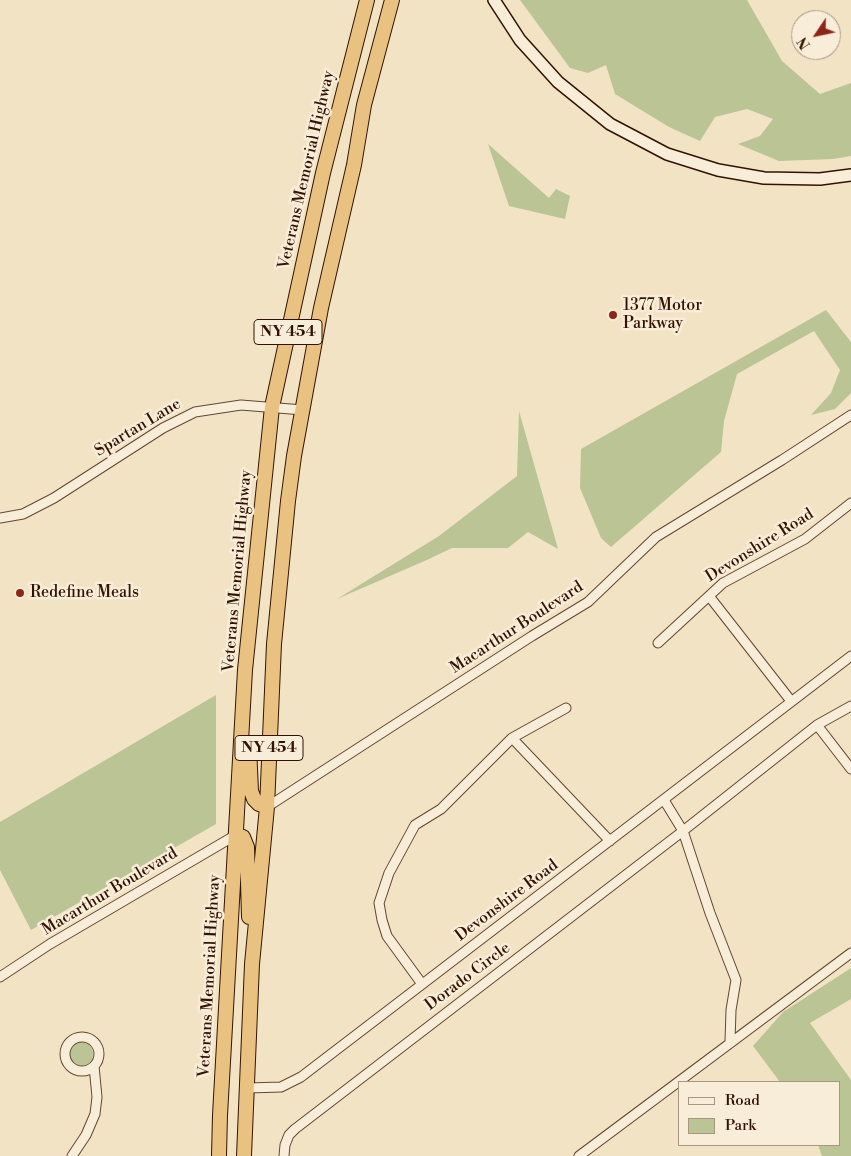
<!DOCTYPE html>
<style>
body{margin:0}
#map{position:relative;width:851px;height:1156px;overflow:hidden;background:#f2e3c5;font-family:"Libre Bodoni",serif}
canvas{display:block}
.legend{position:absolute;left:678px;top:1081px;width:162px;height:65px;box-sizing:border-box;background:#f7edd9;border:1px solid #a89683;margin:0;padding:6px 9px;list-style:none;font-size:15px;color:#321301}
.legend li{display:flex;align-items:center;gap:10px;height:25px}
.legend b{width:25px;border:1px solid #a89683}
.north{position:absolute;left:791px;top:10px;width:50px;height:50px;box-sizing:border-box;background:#f7edd9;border:1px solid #a89683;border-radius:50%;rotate:236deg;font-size:14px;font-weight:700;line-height:20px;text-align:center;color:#321301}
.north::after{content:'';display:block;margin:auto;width:18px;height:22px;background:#8f2418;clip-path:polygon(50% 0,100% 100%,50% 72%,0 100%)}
</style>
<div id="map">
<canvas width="851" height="1156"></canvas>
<ul class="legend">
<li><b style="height:6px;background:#f7edd9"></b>Road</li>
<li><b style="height:14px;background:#bac495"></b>Park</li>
</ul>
<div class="north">N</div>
</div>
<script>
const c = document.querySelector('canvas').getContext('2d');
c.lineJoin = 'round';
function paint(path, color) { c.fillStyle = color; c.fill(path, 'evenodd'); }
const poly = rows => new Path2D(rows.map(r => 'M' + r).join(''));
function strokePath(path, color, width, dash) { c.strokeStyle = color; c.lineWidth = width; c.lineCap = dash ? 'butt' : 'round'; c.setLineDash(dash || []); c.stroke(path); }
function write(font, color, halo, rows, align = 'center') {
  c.font = font + ' "Libre Bodoni",serif'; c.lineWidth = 5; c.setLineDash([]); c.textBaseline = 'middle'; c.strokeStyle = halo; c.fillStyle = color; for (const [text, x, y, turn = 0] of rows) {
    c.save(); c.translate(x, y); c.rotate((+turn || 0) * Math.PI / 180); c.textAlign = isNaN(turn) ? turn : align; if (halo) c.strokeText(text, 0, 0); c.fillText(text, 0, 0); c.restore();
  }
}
paint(poly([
 [520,0,747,0,782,61,820,94,851,83,851,156,833,159,779,161,738,144,760,136,773,119,747,109,715,117,700,141,669,127,615,94,606,65,588,73,570,68],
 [488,144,549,198,556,189,570,196,565,219,509,206],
 [826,310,851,342,851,393,835,409,811,415,831,393,840,370,814,331,737,374,724,421,721,452,611,547,601,538,580,488,581,449],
 [519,411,558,549,528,532,508,548,452,548,429,559,337,599,439,536,517,476],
 [216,695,216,824,31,930,0,870,0,822],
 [851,968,851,999,810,1023,851,1080,851,1156,822,1156,818,1145,840,1145,840,1082,780,1082,753,1046,783,1012],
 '69 1054a12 12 0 1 1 24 0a12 12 0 1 1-24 0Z'
]), '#bac495');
const minor = poly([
 [0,518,23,514,54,498,163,428,195,412,241,405,303,410],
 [709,596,791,701],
 [658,643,723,583,805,539,851,503],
 [817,725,851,769],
 [512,738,610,841],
 [664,800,683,831,710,913,736,980,731,1010,730,1042],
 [267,807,532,636,588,602,656,537,782,460,851,415],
 [0,977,50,944,236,835],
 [422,984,387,936,382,920,379,903,389,873,415,825,441,809,512,738,566,708],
 '65 1054a17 17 0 1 1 34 0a17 17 0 1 1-34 0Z',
 [248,1088,281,1087,301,1077,851,656],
 [72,1156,86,1135,95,1114,97,1097,94,1066],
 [284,1156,285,1145,289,1135,295,1129,683,831,817,725,851,706],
 [579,1156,851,953]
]);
const secondary = poly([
 [494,0,520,40,558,82,610,124,667,154,718,170,764,178,820,179,851,175]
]);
const trunk = poly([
 [249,746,251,791,254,799,259,804,267,807],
 [236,835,243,837,247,847,249,917],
 [219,1156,220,1115,245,670,272,407,323,173,367,0],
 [244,1156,252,964,267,807,274,644,288,501,294,456,321,308,354,165,364,105,392,0]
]);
strokePath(minor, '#624732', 11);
strokePath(secondary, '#321301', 14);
strokePath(trunk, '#321301', 16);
strokePath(minor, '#f7edd9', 9);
strokePath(secondary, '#f7edd9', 11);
strokePath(trunk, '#e9c282', 14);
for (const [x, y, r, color] of [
 [613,315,5,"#8f2418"],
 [20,593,5,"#8f2418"]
]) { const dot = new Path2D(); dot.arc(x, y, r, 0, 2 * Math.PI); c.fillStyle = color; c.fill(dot); strokePath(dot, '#f7edd9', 2); }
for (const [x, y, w] of [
 [288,332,68],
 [269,748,68]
]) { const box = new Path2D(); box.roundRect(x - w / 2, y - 12.5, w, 25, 4); c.fillStyle = '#f7edd9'; c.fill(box); strokePath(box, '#321301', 1); }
write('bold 15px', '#321301', null, [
 ["NY 454",288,332],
 ["NY 454",269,748]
]);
write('16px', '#321301', '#f7edd9', [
 ["Veterans Memorial Highway",307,170,-77],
 ["Spartan Lane",138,428,-31],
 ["Devonshire Road",760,546,-32],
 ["Veterans Memorial Highway",238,571,-85],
 ["Macarthur Boulevard",517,628,-33],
 ["Macarthur Boulevard",110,892,-31],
 ["Devonshire Road",507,901,-37],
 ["Veterans Memorial Highway",210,976,-87],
 ["Dorado Circle",468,977,-37]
]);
write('16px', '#321301', '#f7edd9', [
 ["1377 Motor",623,306],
 ["Parkway",623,324],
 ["Redefine Meals",30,593]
], 'left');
</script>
